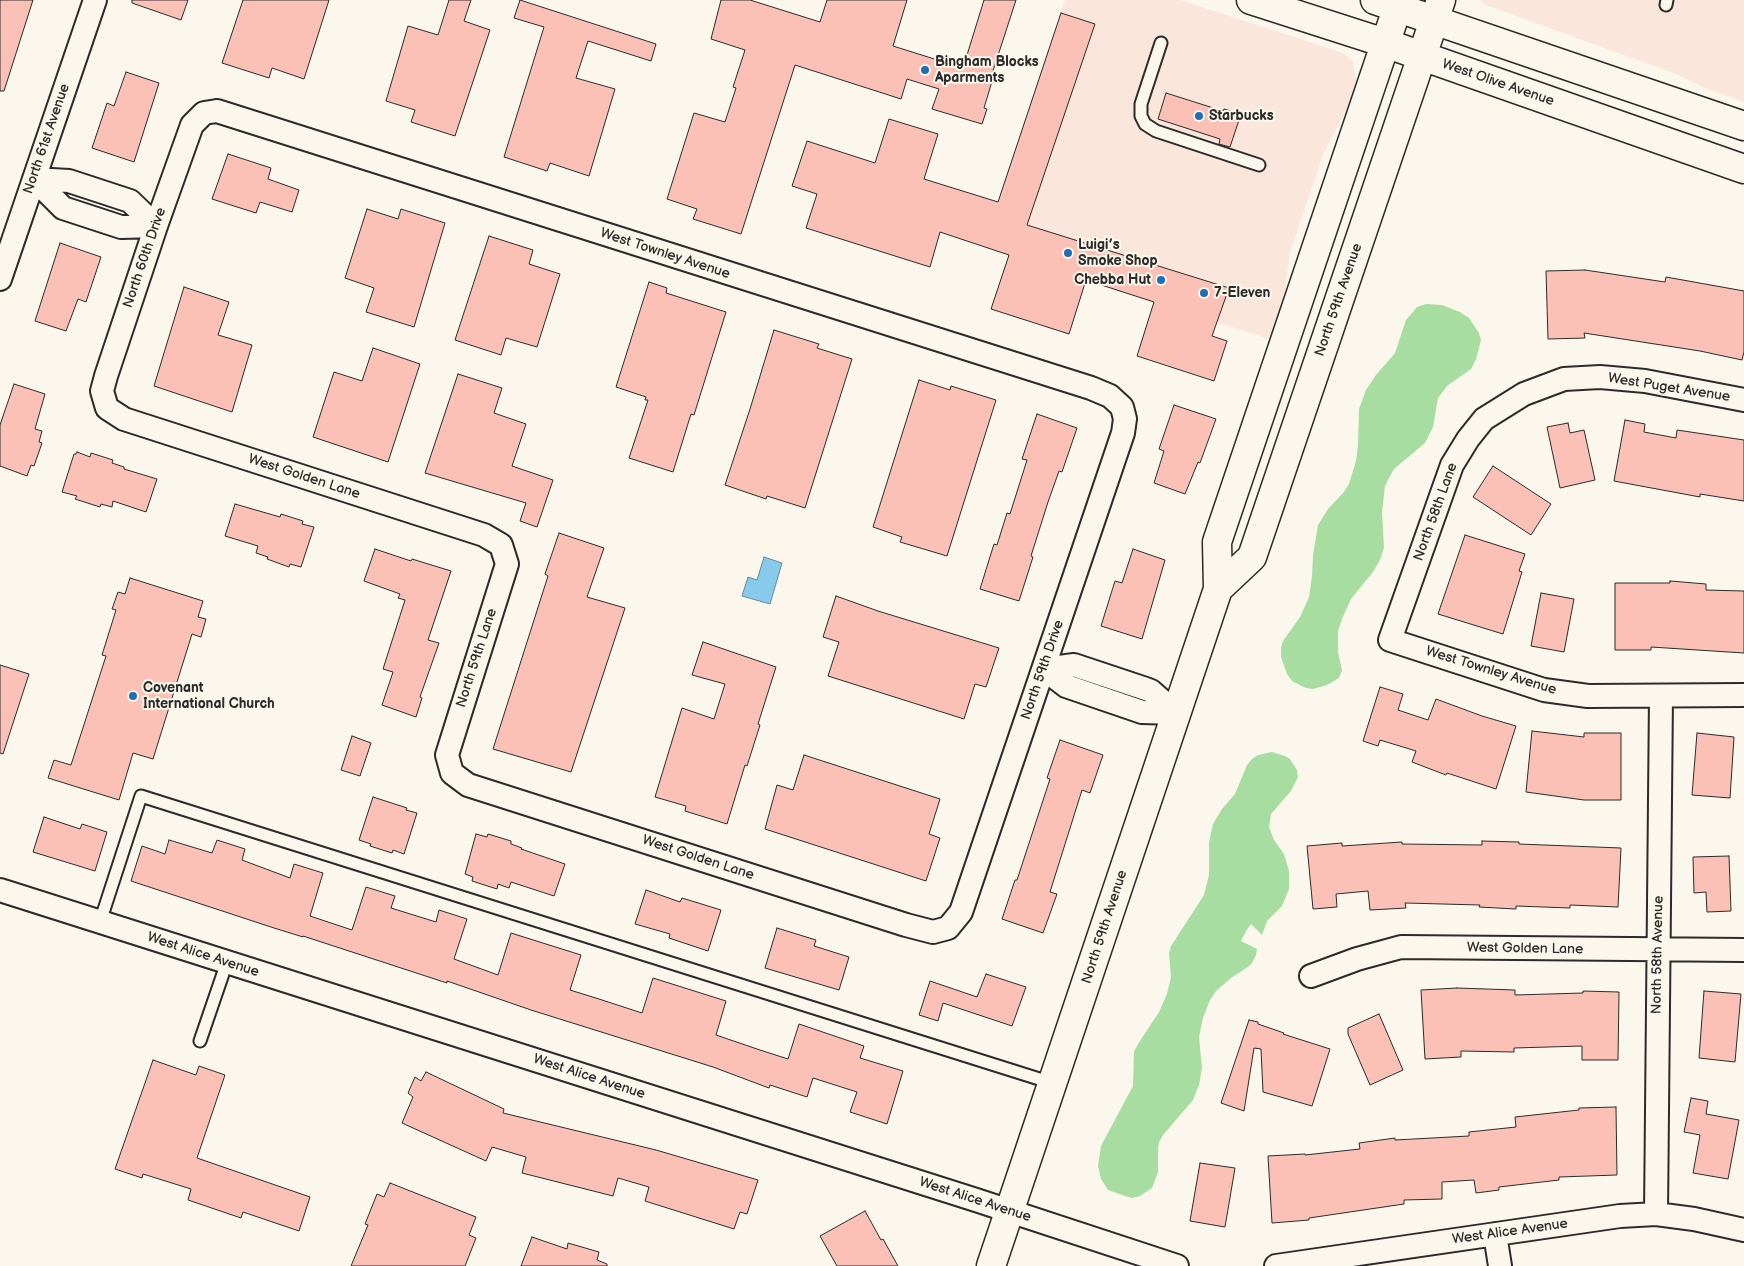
<!DOCTYPE html>
<meta charset="utf-8">
<style>
body{margin:0}
canvas{display:block;background:#fbf7ec}
</style>
<canvas width="1744" height="1266"></canvas>
<script>
const c = document.querySelector('canvas').getContext('2d');
c.lineJoin = 'round';
function paint(path, color) { c.fillStyle = color; c.fill(path, 'evenodd'); }
const poly = rows => new Path2D(rows.map(r => 'M' + r).join(''));
function strokePath(path, color, width, dash) { c.strokeStyle = color; c.lineWidth = width; c.lineCap = dash ? 'butt' : 'round'; c.setLineDash(dash || []); c.stroke(path); }
function write(font, color, halo, rows, align = 'center') {
  c.font = font + ' "Balsamiq Sans",sans-serif'; c.lineWidth = 4; c.setLineDash([]); c.textBaseline = 'middle'; c.strokeStyle = halo; c.fillStyle = color; for (const [text, x, y, turn = 0] of rows) {
    c.save(); c.translate(x, y); c.rotate((+turn || 0) * Math.PI / 180); c.textAlign = isNaN(turn) ? turn : align; if (halo) c.strokeText(text, 0, 0); c.fillText(text, 0, 0); c.restore();
  }
}
paint(poly([
 [1065,0,1180,0,1337,51,1344,54,1353,62,1356,79,1355,93,1323,155,1290,252,1282,312,1272,340,983,247],
 [1480,0,1744,0,1744,102,1707,89,1676,74,1486,5]
]), '#fbe6dc');
paint(poly([
 [1426,304,1442,305,1460,312,1469,318,1479,333,1481,340,1476,359,1471,369,1447,386,1438,398,1433,427,1425,443,1394,469,1389,478,1385,486,1382,512,1384,548,1380,560,1373,572,1351,599,1342,619,1338,631,1338,652,1342,670,1339,678,1327,685,1313,689,1306,688,1292,681,1287,674,1281,657,1281,648,1283,641,1300,617,1309,597,1312,576,1313,555,1318,525,1328,509,1343,493,1349,484,1356,461,1358,446,1359,409,1366,390,1376,375,1395,353,1406,320,1417,307],
 [1272,752,1285,756,1290,759,1297,770,1298,777,1291,791,1271,814,1269,827,1274,840,1284,854,1289,871,1289,889,1282,906,1267,921,1262,935,1251,924,1246,931,1241,941,1257,949,1256,955,1252,963,1248,967,1231,978,1216,991,1210,1000,1203,1018,1199,1037,1202,1068,1199,1085,1193,1100,1163,1135,1159,1142,1158,1149,1158,1172,1152,1188,1140,1196,1132,1198,1125,1196,1108,1190,1101,1179,1098,1166,1101,1146,1133,1086,1134,1052,1138,1044,1159,1012,1167,994,1171,977,1169,953,1171,946,1204,895,1209,875,1209,842,1213,824,1222,809,1235,794,1247,765,1252,759,1258,755]
]), '#a7dda0');
const water = poly([
 [764,557,782,563,770,604,742,596,748,577,757,580,764,557]
]);
paint(water, '#88cae9');
strokePath(water, '#638a9d', 1);
const building = poly([
 [0,0,33,0,4,91,0,91,0,0],
 [132,0,188,0,181,20,132,3,132,0],
 [243,0,329,0,304,79,272,68,269,78,222,63,243,0],
 [449,0,471,0,464,21,490,30,455,136,411,122,415,110,386,101,408,26,438,35,449,0],
 [520,0,656,44,651,61,588,41,576,78,615,89,589,176,550,163,547,171,504,157,544,27,514,18,520,0],
 [721,0,750,0,820,22,827,0,907,0,893,46,963,68,984,0,1016,0,991,77,993,78,984,108,987,109,982,124,932,109,939,89,907,79,901,99,795,65,741,234,693,219,697,209,667,199,694,113,725,122,736,88,733,87,745,50,711,39,721,0],
 [1061,13,1095,24,1027,225,1229,288,1212,336,1227,341,1214,381,1137,356,1154,302,1086,280,1069,334,991,309,1009,255,940,232,930,267,806,228,817,194,792,186,807,141,875,163,889,119,938,134,924,179,998,202,1061,13],
 [126,72,159,83,134,162,92,148,107,103,114,106,126,72],
 [1166,93,1223,111,1224,109,1241,114,1230,147,1219,144,1220,139,1158,119,1166,93],
 [228,154,271,168,268,179,299,190,292,212,260,202,256,213,212,199,228,154],
 [367,209,398,219,401,209,445,223,414,327,366,312,374,288,345,278,367,209],
 [489,236,533,250,529,264,560,274,537,347,506,338,501,355,455,340,489,236],
 [60,243,101,257,86,302,78,299,66,331,35,321,60,243],
 [1585,270,1665,282,1666,277,1744,291,1744,352,1742,360,1700,351,1584,333,1585,338,1548,339,1546,271,1585,270],
 [649,282,667,288,666,293,726,312,694,415,691,414,673,472,629,458,648,400,645,400,646,397,616,387,649,282],
 [184,287,229,302,218,335,252,345,232,412,154,386,184,287],
 [774,330,819,344,817,348,852,359,805,508,767,496,766,499,725,485,750,409,774,330],
 [373,348,420,364,388,462,313,437,334,372,362,381,373,348],
 [458,374,502,388,494,413,526,424,512,466,553,480,537,527,520,521,526,503,425,473,458,374],
 [919,380,950,390,951,386,996,400,947,556,900,542,902,537,873,527,919,380],
 [14,384,45,394,35,429,42,431,39,442,42,443,34,466,31,465,27,476,0,466,0,425,14,384],
 [1174,405,1216,419,1200,463,1198,462,1185,494,1154,483,1164,451,1159,449,1174,405],
 [1037,414,1077,428,1062,472,1059,471,1048,502,1031,556,1033,557,1019,601,980,589,994,544,997,545,1007,513,1010,514,1027,460,1022,459,1037,414],
 [1625,420,1645,424,1644,432,1676,438,1677,430,1744,440,1744,501,1700,494,1700,497,1614,481,1625,420],
 [1568,423,1570,433,1584,430,1595,480,1560,488,1547,427,1568,423],
 [77,452,90,457,91,453,113,460,112,463,124,467,124,469,157,479,146,512,113,501,112,507,101,504,100,507,75,499,77,496,62,492,74,454,76,454,77,452],
 [1493,466,1551,504,1531,535,1473,497,1493,466],
 [235,504,280,517,281,514,303,521,302,524,314,527,301,567,290,564,289,567,267,559,268,557,256,553,258,546,225,536,235,504],
 [559,533,604,548,587,597,625,608,571,772,493,749,548,576,545,574,559,533],
 [1465,535,1525,554,1519,571,1522,572,1503,634,1438,614,1465,535],
 [375,549,411,561,412,559,451,571,428,640,439,643,420,697,422,698,416,717,382,705,393,672,383,669,405,600,398,598,400,594,364,581,375,549],
 [1133,549,1165,560,1142,639,1101,626,1115,581,1122,583,1133,549],
 [130,578,203,601,198,617,206,619,201,637,192,634,153,759,133,753,119,800,48,778,54,760,71,765,106,656,102,655,116,610,112,609,118,592,125,594,130,578],
 [1670,581,1706,584,1706,590,1744,591,1744,653,1651,647,1651,650,1615,650,1615,583,1670,583,1670,581],
 [1541,593,1574,599,1564,652,1531,646,1541,593],
 [836,596,878,611,999,648,986,687,975,684,964,719,828,676,839,642,823,637,836,596],
 [703,642,776,667,758,724,760,725,747,766,745,765,727,824,685,811,686,806,655,797,682,708,714,719,725,684,692,675,703,642],
 [0,665,29,674,3,754,0,753,0,665],
 [1380,687,1403,694,1398,710,1428,720,1436,699,1482,716,1516,726,1496,789,1447,773,1446,775,1412,762,1416,751,1380,740,1378,746,1363,741,1380,687],
 [1532,731,1584,737,1584,733,1621,733,1621,800,1584,800,1526,792,1532,731],
 [1697,733,1734,737,1730,798,1692,795,1697,733],
 [352,736,371,743,360,776,341,770,352,736],
 [1060,740,1103,755,1090,793,1082,790,1050,892,1057,894,1043,933,1002,919,1015,880,1017,880,1050,779,1047,778,1060,740],
 [804,755,940,799,929,834,940,838,926,881,765,829,777,785,793,790,804,755],
 [373,797,407,808,406,810,417,813,404,854,393,850,392,853,370,846,371,844,359,840,373,797],
 [44,817,80,829,82,824,107,832,95,871,33,852,44,817],
 [476,834,487,837,488,834,511,841,511,844,522,848,521,849,565,864,554,896,511,882,509,888,498,884,497,889,472,881,473,877,465,874,476,834],
 [169,840,212,853,217,840,245,849,242,860,290,878,294,864,323,873,310,916,352,930,366,887,395,896,391,908,436,922,439,910,467,919,454,959,498,975,511,933,581,955,570,990,599,999,642,1013,653,978,726,1001,716,1035,760,1050,788,1059,799,1024,864,1046,860,1058,903,1071,887,1124,850,1112,857,1092,813,1078,807,1097,770,1085,769,1088,713,1067,531,1010,447,981,447,983,303,936,303,937,274,928,131,881,142,846,165,854,169,840],
 [1482,841,1519,842,1519,844,1621,848,1618,907,1570,905,1570,908,1516,906,1516,909,1479,907,1480,905,1405,903,1406,908,1370,910,1368,891,1336,894,1337,907,1313,909,1307,846,1342,843,1342,846,1402,842,1402,844,1482,845,1482,841],
 [1729,856,1731,911,1707,912,1706,892,1694,893,1693,857,1729,856],
 [646,890,680,902,682,898,721,910,708,951,669,938,670,934,635,924,646,890],
 [777,928,816,940,814,946,849,957,839,990,765,968,777,928],
 [986,974,1026,987,1012,1026,943,1003,938,1021,919,1015,930,981,977,997,986,974],
 [1457,988,1515,990,1515,995,1583,993,1583,991,1619,992,1618,1060,1582,1060,1582,1046,1514,1048,1514,1052,1461,1051,1461,1057,1425,1059,1421,990,1457,988],
 [1704,991,1741,994,1735,1062,1699,1058,1704,991],
 [1379,1014,1403,1070,1370,1085,1348,1034,1348,1028,1379,1014],
 [1249,1020,1258,1022,1258,1024,1284,1033,1283,1034,1330,1049,1312,1106,1263,1092,1261,1049,1254,1048,1244,1111,1221,1103,1249,1020],
 [153,1060,196,1075,199,1066,225,1075,197,1158,310,1197,299,1231,243,1212,241,1218,188,1200,191,1189,143,1174,142,1178,115,1169,153,1060],
 [426,1072,504,1109,503,1113,656,1150,758,1180,747,1214,740,1212,734,1229,645,1201,649,1187,618,1178,613,1196,522,1173,526,1157,492,1147,486,1161,402,1123,413,1097,408,1093,415,1077,421,1081,426,1072],
 [1691,1098,1708,1101,1706,1114,1739,1120,1728,1179,1693,1173,1700,1135,1684,1132,1691,1098],
 [1616,1107,1617,1175,1559,1177,1559,1180,1499,1187,1499,1190,1476,1193,1474,1180,1442,1182,1442,1199,1404,1200,1404,1204,1309,1218,1309,1220,1272,1223,1268,1156,1305,1154,1305,1155,1360,1149,1359,1143,1395,1138,1395,1140,1469,1136,1469,1132,1516,1127,1515,1117,1579,1110,1579,1108,1616,1107],
 [1200,1163,1235,1168,1225,1227,1190,1221,1200,1163],
 [390,1183,476,1217,469,1235,476,1238,465,1266,351,1266,368,1225,365,1224,377,1194,384,1197,390,1183],
 [865,1211,881,1240,883,1239,898,1266,837,1266,820,1236,865,1211],
 [532,1237,567,1249,568,1243,599,1252,597,1260,607,1264,607,1266,521,1266,532,1237]
]);
paint(building, '#fbc0b6');
strokePath(building, '#2b2b2b', 1);
const lane = poly([
 [1666,5,1667,0],
 [1161,43,1141,104,1141,116,1145,124,1156,131,1259,165],
 [100,922,141,796,1052,1083],
 [200,1041,227,962]
]);
const street = poly([
 [217,111,1091,388,1110,396,1122,407,1125,419,1123,433,961,912,948,928,933,932,906,925,468,785,452,773,447,755,507,564,501,545,484,535,124,419,107,408,102,391,106,376,156,226,192,125,204,113,217,111],
 [34,179,63,208,121,227,156,226],
 [34,179,69,181,130,201,156,226],
 [0,279,95,0],
 [1744,400,1645,381,1600,377,1564,379,1524,394,1484,419,1468,439,1452,465,1390,640,1544,690,1588,696,1744,695],
 [1044,669,1074,665,1146,689,1151,691,1176,713],
 [1044,669,1066,686,1142,712,1176,713],
 [0,890,976,1200,1177,1266],
 [1311,976,1357,959,1401,947,1744,950],
 [1656,1214,1661,696],
 [1495,1234,1500,1266],
 [1276,1266,1620,1216,1656,1214,1694,1219,1744,1230]
]);
const secondary = poly([
 [1251,0,1385,43,1744,169],
 [1375,0,1744,126],
 [1218,589,1252,557,1441,0],
 [991,1266,1218,589,1217,542,1400,0]
]);
strokePath(lane, '#2b2b2b', 15);
strokePath(street, '#2b2b2b', 26);
strokePath(secondary, '#2b2b2b', 31);
strokePath(lane, '#fbf7ec', 11);
strokePath(street, '#fbf7ec', 22);
strokePath(secondary, '#fbf7ec', 28);
for (const [x, y, r, color] of [
 [925,70,5,"#1f6fb2"],
 [1199,116,5,"#1f6fb2"],
 [1068,253,5,"#1f6fb2"],
 [1161,280,5,"#1f6fb2"],
 [1204,293,5,"#1f6fb2"],
 [133,696,5,"#1f6fb2"]
]) { const dot = new Path2D(); dot.arc(x, y, r, 0, 2 * Math.PI); c.fillStyle = color; c.fill(dot); strokePath(dot, '#fbf7ec', 2); }
write('bold 14px', '#2b2b2b', '#fbf7ec', [
 ["Bingham Blocks",935,62],
 ["Aparments",935,78],
 ["Starbucks",1209,116],
 ["Luigi’s",1078,245],
 ["Smoke Shop",1078,261],
 ["Chebba Hut",1151,280,"right"],
 ["7-Eleven",1214,293],
 ["Covenant",143,688],
 ["International Church",143,704]
], 'left');
write('14px', '#2b2b2b', '#fbf7ec', [
 ["West Olive Avenue",1498,83,19],
 ["North 61st Avenue",47,139,-71],
 ["West Townley Avenue",665,254,18],
 ["North 60th Drive",145,258,-71],
 ["North 59th Avenue",1339,300,-71],
 ["West Puget Avenue",1669,388,9],
 ["West Golden Lane",304,477,18],
 ["North 58th Lane",1436,512,-70],
 ["North 59th Lane",477,658,-72],
 ["North 59th Drive",1043,670,-71],
 ["West Townley Avenue",1491,671,17],
 ["West Golden Lane",698,858,18],
 ["North 59th Avenue",1105,927,-72],
 ["West Golden Lane",1525,949,1],
 ["West Alice Avenue",203,955,18],
 ["North 58th Avenue",1658,955,-89],
 ["West Alice Avenue",589,1077,18],
 ["West Alice Avenue",975,1200,18],
 ["West Alice Avenue",1510,1232,-8]
]);
</script>
